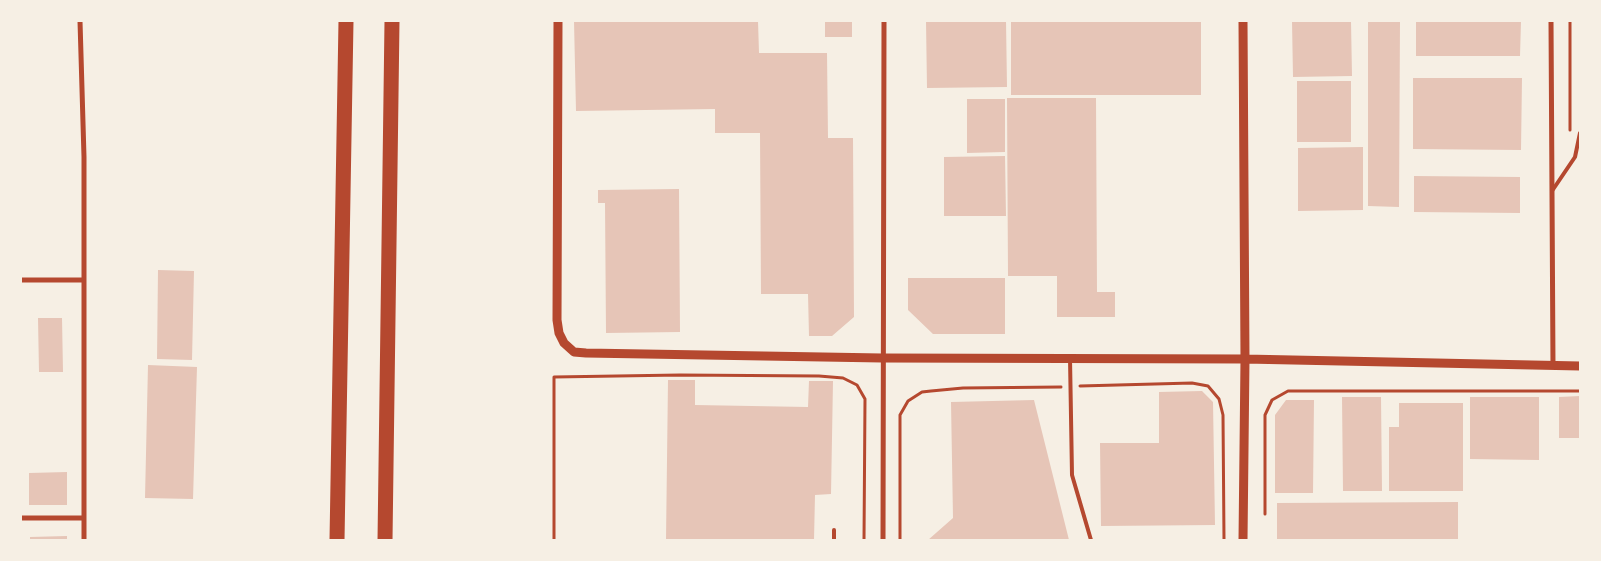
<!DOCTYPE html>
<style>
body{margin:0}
#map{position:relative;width:1601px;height:561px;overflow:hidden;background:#f6efe4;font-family:Poppins,sans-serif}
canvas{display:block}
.frame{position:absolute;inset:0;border:22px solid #f6efe4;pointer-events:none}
</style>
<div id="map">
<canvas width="1601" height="561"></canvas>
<div class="frame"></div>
</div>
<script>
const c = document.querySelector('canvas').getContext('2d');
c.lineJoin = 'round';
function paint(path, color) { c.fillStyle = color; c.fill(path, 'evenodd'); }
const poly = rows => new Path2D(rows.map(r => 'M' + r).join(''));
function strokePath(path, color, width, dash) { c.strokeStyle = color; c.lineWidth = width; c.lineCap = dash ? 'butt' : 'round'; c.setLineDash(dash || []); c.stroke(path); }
paint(poly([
 [574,21,758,21,759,53,827,53,828,138,853,138,854,317,832,336,809,336,808,294,761,294,760,133,715,133,715,109,576,111],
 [825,21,852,21,852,37,825,37],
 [926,21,1006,21,1007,87,927,88],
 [1011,21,1201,21,1201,95,1011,95],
 [1292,21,1351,21,1352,76,1293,77],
 [1368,21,1400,21,1399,207,1368,206],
 [1416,21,1521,21,1520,56,1416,56],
 [1413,78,1522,78,1521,150,1413,149],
 [1297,81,1351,81,1351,142,1297,142],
 [1007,98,1096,98,1097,292,1115,292,1115,317,1057,317,1057,276,1008,276],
 [967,99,1005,99,1005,152,967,153],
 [1363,147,1363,210,1298,211,1298,148],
 [1005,156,1006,216,944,216,944,157],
 [1414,176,1520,177,1520,213,1414,212],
 [679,189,680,332,606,333,605,203,598,203,598,190],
 [158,270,194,271,192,360,157,359],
 [908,278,1005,278,1005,334,933,334,908,310],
 [38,318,62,318,63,372,39,372],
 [148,365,197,367,193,499,145,498],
 [668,380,695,380,695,405,808,407,809,381,833,381,831,494,815,495,814,540,666,540],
 [1202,391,1213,402,1215,525,1101,526,1100,443,1159,443,1159,392],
 [1580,396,1580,438,1559,438,1559,397],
 [1342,397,1381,397,1382,491,1343,491],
 [1470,397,1539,397,1539,460,1470,459],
 [1034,400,1069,540,928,540,953,518,951,402],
 [1286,400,1314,400,1313,493,1275,493,1275,415],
 [1399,403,1463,403,1463,491,1389,491,1389,427,1399,427],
 [67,472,67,505,29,505,29,473],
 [1458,502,1458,540,1277,540,1277,503],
 [67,536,67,540,30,540,30,537]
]), '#e6c5b7');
strokePath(poly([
 [1570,21,1570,130],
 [1080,386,1192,383,1208,386,1219,399,1223,415,1224,540],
 [1265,514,1265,415,1272,400,1288,391,1580,391],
 [554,540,554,377,680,375,819,376,843,378,857,385,865,399,864,540],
 [900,540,900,415,908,401,922,392,931,391,963,388,1061,387]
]), '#b5482f', 3);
strokePath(poly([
 [1552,191,1575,157,1580,133],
 [1070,358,1072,475,1091,540],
 [834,530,834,540]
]), '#b5482f', 4);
strokePath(poly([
 [80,21,84,157,84,540],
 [1551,21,1553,366],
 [21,280,84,280],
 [21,518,84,518],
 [883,540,884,21]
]), '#b5482f', 5);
strokePath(poly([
 [558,21,557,320,559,333,564,343,574,352,586,353,882,358,1245,359,1580,366],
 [1243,21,1245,359,1243,540]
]), '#b5482f', 9);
strokePath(poly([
 [337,540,346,21],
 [385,540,392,21]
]), '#b5482f', 15);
</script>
